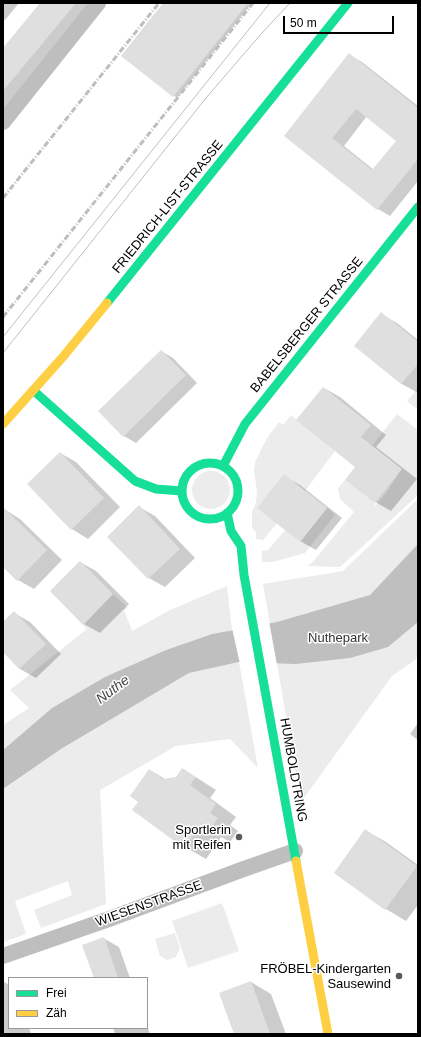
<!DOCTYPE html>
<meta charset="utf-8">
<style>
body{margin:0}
#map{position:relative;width:421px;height:1037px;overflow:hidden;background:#fff;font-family:Helvetica,sans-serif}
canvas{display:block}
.frame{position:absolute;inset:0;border:4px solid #000;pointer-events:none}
.legend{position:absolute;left:8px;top:977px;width:140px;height:52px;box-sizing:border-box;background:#fff;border:1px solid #999;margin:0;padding:5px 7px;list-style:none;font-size:12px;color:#000}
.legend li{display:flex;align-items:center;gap:8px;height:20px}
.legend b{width:20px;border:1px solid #999}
.scale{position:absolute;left:283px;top:16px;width:111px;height:18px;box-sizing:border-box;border:2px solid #000;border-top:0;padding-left:5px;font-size:12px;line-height:14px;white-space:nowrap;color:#000;-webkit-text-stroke:3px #fff;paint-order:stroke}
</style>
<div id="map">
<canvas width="421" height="1037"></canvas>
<div class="frame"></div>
<ul class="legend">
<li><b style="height:5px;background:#16e098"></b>Frei</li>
<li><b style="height:5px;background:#ffcf43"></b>Zäh</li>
</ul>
<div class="scale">50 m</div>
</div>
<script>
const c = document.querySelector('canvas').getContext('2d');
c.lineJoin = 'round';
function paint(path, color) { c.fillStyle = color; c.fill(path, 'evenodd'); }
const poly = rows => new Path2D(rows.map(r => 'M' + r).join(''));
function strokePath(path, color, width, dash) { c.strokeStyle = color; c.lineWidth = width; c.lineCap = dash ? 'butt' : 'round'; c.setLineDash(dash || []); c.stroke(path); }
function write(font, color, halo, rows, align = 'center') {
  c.font = font + ' Helvetica,sans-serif'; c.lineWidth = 3; c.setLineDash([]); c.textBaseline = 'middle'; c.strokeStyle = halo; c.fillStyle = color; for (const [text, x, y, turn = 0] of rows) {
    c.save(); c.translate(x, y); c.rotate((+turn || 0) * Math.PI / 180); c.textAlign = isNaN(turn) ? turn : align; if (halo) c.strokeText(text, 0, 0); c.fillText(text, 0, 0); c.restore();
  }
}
paint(poly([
 [418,388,418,410,407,401],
 [397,414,418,430,418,495,340,567,307,566,312,563,354,512,340,499,338,488,345,480,375,503,375,506,387,492,401,469,372,446],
 [291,415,335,451,305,491,263,540,256,539,256,532,252,528,252,512,256,502,257,491,254,471,255,462,267,438,279,422,283,425],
 '192 490a19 19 0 1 1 38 0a19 19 0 1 1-38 0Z',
 [418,499,418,656,415,660,392,676,301,802,263,584,343,571],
 [327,508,335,515,305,553,273,562,262,562,262,551,268,550,285,530,300,542],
 [227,586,232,630,212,634,166,650,52,708,3,750,3,725,29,708,10,690,87,629,83,625,113,594,128,608,124,610,132,631,170,610],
 [239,662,258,768,230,739,176,746,100,790,106,904,41,928,34,910,72,895,68,881,15,901,26,934,3,942,3,789,61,749,189,673],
 [222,903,239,951,188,968,172,921],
 [175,933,180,948,176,957,167,960,160,956,155,939]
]), '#ececec');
paint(poly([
 [418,544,418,622,388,647,350,658,296,664,239,662,189,673,61,749,3,789,3,750,52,708,105,677,166,650,212,634,277,622,370,595]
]), '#bfbfbf');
paint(poly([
 [269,621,277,665,240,664,232,628]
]), '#fff');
paint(poly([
 [3,3,19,3,5,20,3,19],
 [43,3,100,3,3,119,3,51],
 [164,3,252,3,177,98,122,56],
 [349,55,362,62,418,106,418,181,390,216,378,209,285,136],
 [367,116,398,141,374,170,344,146],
 [381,314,397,323,418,340,418,393,402,384,355,346],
 [161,351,173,358,197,383,136,443,124,436],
 [324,388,340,397,386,435,376,447,417,479,391,511,375,502,357,467],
 [60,453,76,462,120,507,88,539,72,529,28,484],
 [284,476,300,485,342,518,316,550,300,541],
 [139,507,155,516,195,558,165,587,149,578],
 [4,509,20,519,62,560,34,589,18,580,3,566],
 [80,562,96,571,129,604,100,633,84,624],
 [14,613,30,622,61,654,36,678,20,669,3,651,3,623],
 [418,723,418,740,410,734],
 [183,769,216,790,210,798,236,817,230,825,238,831,230,842,221,837,206,859,185,847,133,810,139,802,150,770,165,779,176,778],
 [365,830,386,842,418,865,418,905,406,921,386,909,335,873],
 [103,938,119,947,130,978,95,978],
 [3,981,9,985,9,1028,29,1028,31,1034,3,1034],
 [251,982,271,994,286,1034,236,1034],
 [147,1025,150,1034,115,1034,113,1028,147,1028]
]), '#0003');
paint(poly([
 [40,3,76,3,3,91,3,48],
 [163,3,248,3,173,97,121,56],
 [349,53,418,108,418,159,377,210,284,136],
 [356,109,396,141,372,170,332,138],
 [381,312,418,342,418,364,401,384,354,346],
 [161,350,186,375,123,437,98,411],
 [323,387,371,425,361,437,402,469,375,503,345,480,355,467,296,420],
 [60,452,104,498,71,530,27,484],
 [284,474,327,508,300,542,257,508],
 [139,505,180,549,148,579,107,537],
 [3,507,47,550,17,581,3,567],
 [80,561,113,594,83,625,50,591],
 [14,611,46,644,19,669,3,652,3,622],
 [182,768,196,777,190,785,216,804,210,813,218,818,209,831,201,826,184,848,132,810,138,802,130,796,149,769,163,779,176,777],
 [365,829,417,866,385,910,334,873],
 [104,937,110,954,118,978,94,978,82,945],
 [251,981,270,1034,234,1034,219,993]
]), '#dfdfdf');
strokePath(poly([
 [3,122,98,3],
 [3,956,112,918,241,870,295,851]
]), '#bebebe', 16);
strokePath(poly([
 [107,303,348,3],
 [34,391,135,481,156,489,182,491],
 '182 491a28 28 0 1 1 56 0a28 28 0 1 1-56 0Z',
 [223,466,245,424,418,207],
 [227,513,231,531,241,546,244,575,296,861]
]), '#16e098', 9);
strokePath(poly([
 [3,424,62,358,107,303],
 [296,861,328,1034]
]), '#ffcf43', 9);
strokePath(poly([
 [3,337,270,3],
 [3,353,206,98,261,34,290,3]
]), '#bebebe', 1);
strokePath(poly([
 [3,198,159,3],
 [3,317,253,3]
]), '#bebebe', 3, [6, 2, 1, 2]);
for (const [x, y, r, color] of [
 [239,837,4,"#595959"],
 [399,976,4,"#595959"]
]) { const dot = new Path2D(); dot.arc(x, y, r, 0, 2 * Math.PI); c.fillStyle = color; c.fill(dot); strokePath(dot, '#fff', 1.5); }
write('13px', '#000', '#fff', [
 ["FRIEDRICH-LIST-STRASSE",168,207,-51],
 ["BABELSBERGER STRASSE",307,325,-51],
 ["HUMBOLDTRING",293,770,80],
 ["WIESENSTRASSE",149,904,-20]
]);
write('13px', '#333', '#fff', [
 ["Nuthepark",338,638]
]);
write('13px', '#000', '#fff', [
 ["Sportlerin",231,830],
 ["mit Reifen",231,845],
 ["FRÖBEL-Kindergarten",391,969],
 ["Sausewind",391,984]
], 'right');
write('italic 14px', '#444', '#fff', [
 ["Nuthe",113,690,-37]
]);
</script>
